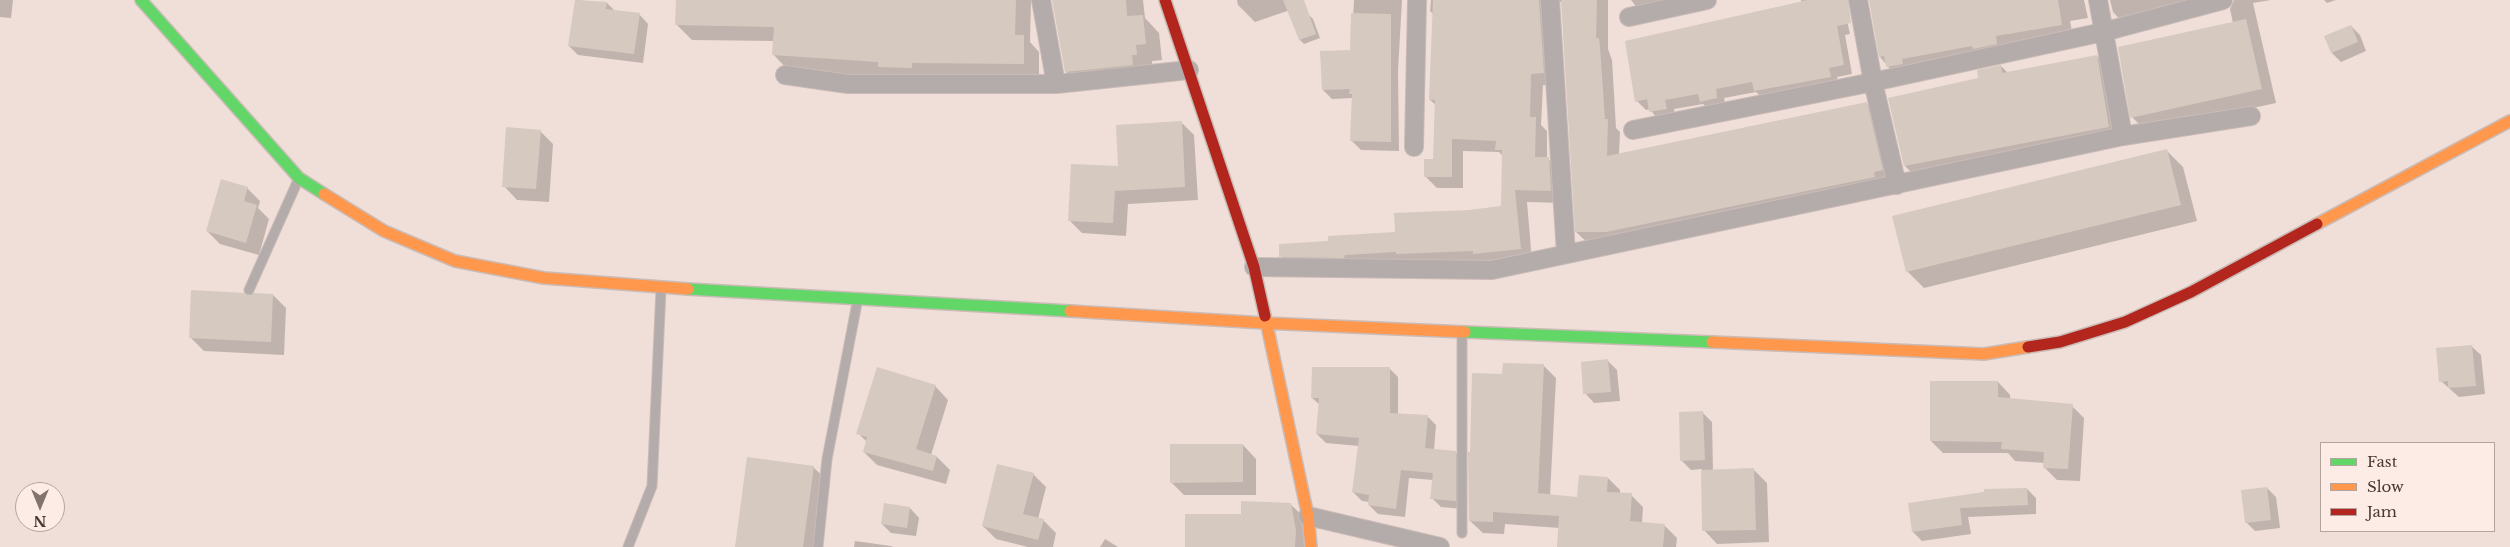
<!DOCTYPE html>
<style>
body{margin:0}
#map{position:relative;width:2510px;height:547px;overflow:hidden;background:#f0dfd8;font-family:"Libre Baskerville",serif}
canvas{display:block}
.legend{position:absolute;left:2320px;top:442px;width:175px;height:90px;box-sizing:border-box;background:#fcece5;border:1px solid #b4a49e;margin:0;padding:6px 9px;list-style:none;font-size:15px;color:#493933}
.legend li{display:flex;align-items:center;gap:10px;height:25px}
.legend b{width:25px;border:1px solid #b4a49e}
.north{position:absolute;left:15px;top:482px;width:50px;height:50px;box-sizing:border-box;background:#fcece5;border:1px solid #b4a49e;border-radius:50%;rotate:180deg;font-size:14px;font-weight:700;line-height:20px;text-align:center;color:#493933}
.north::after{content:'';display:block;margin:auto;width:18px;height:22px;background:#83736d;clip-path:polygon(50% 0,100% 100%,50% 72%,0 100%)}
</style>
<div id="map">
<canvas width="2510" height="547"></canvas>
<ul class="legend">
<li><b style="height:6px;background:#63d668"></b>Fast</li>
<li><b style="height:6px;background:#ff974d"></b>Slow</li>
<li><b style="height:6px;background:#b3261e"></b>Jam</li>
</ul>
<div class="north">N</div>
</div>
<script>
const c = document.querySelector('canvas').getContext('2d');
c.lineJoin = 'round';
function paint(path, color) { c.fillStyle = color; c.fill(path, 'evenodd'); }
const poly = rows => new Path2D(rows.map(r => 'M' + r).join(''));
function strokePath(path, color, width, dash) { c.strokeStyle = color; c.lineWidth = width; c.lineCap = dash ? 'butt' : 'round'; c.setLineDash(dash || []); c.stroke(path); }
paint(poly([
 [0,0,13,0,11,18,0,17],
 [576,0,607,3,615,11,639,14,648,24,643,63,578,55,569,46],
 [677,0,1031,0,1030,42,1039,52,1039,79,889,77,788,70,773,54,774,41,692,40,677,25],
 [1054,0,1143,0,1145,18,1159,33,1162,60,1152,61,1153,71,1083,89,1066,72],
 [1237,0,1290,0,1293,9,1255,22,1238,5],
 [1354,0,1402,0,1398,71,1399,151,1361,150,1352,141,1353,98,1332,99,1323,90,1351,51],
 [1431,0,1608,0,1608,49,1612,60,1616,128,1620,132,1619,154,1866,103,1878,116,1894,182,1589,244,1576,232,1562,2,1557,2,1555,85,1543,85,1541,125,1547,131,1547,158,1561,170,1563,203,1527,202,1532,261,1293,268,1281,256,1329,242,1396,233,1469,212,1502,207,1503,156,1499,152,1463,151,1463,188,1437,188,1425,176,1435,160,1436,105,1430,100,1434,15,1430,11],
 [1631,0,1697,0,1640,11],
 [1801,0,1843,2,1850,34,1845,35,1852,74,1837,77,1839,86,1764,100,1756,92,1724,98,1726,107,1710,110,1703,104,1674,109,1675,118,1659,121,1650,109,1646,110,1637,101,1802,3],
 [1870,0,2084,0,2088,18,2070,21,2073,36,1898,78,1880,57],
 [2110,0,2230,0,2127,27,2113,12],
 [2234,0,2271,0,2253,3,2276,103,2146,131,2132,117,2233,23,2230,9],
 [2324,0,2336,0,2327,3],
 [1308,14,1313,19,1320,38,1304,44,1300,40],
 [2351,26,2360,35,2366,51,2341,62,2332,53],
 [2097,56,2114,73,2125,144,1921,182,1905,166,1980,79,2001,66,2008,73],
 [1181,122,1194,135,1198,200,1128,204,1126,236,1082,233,1069,220,1119,168],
 [540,131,553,144,549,202,517,200,504,186],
 [2166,150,2183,167,2197,221,1924,288,1907,271],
 [247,188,260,201,258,208,269,219,259,255,220,244,207,231],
 [273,295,286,308,284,355,204,351,191,338,249,298],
 [2471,346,2481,355,2485,394,2459,397,2441,381],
 [1608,361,1617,370,1620,401,1594,403,1585,393],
 [1543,365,1556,378,1550,496,1578,498,1608,478,1620,490,1620,494,1631,495,1643,507,1642,523,1664,525,1677,538,1676,547,1559,547,1560,528,1505,524,1504,534,1483,533,1470,521,1504,375],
 [1389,368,1398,377,1398,414,1427,416,1436,425,1434,450,1455,452,1464,461,1464,509,1441,507,1432,498,1433,480,1409,478,1405,517,1378,514,1369,505,1370,502,1362,501,1353,492,1359,446,1326,443,1317,434,1320,405,1312,398],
 [1998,382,2010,395,2010,399,2072,406,2084,418,2080,481,2057,480,2044,467,2045,463,2015,461,2008,453,1943,453,1931,441],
 [935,386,948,400,931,455,937,457,950,470,946,484,877,465,864,452,867,442,858,433],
 [1703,413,1712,422,1713,471,1754,470,1767,483,1769,542,1717,544,1704,530,1702,469,1691,470,1682,461],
 [1243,445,1256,459,1256,495,1184,495,1171,482],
 [813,467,830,483,821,547,736,547],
 [1033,474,1046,487,1038,519,1043,520,1056,533,1053,547,1028,547,996,539,983,526],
 [2267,488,2276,497,2280,528,2255,531,2246,522],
 [2027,489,2036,498,2036,514,1968,517,1971,534,1922,541,1913,532,1909,504],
 [1290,504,1304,517,1308,547,1186,547,1242,516],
 [910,508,919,518,916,536,891,533,882,524],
 [1105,539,1118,547,1100,547],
 [855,541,891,546,893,547,854,547]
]), '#0003');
paint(poly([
 [575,0,607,2,606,9,640,13,634,54,568,46],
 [676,0,1016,0,1015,35,1024,35,1024,64,912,63,912,68,878,67,878,62,772,55,774,27,675,25],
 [1052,0,1126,0,1127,16,1143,15,1146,44,1136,45,1137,55,1132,55,1133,65,1065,72],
 [1283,0,1304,0,1316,34,1299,40],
 [1433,0,1539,0,1544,73,1531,74,1530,117,1536,117,1535,157,1549,157,1551,191,1515,190,1521,249,1473,254,1473,251,1396,254,1396,252,1345,255,1344,258,1279,257,1279,244,1328,241,1328,236,1395,232,1394,213,1469,210,1501,206,1502,150,1495,150,1496,141,1452,139,1452,177,1424,177,1424,159,1433,159,1435,100,1429,100],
 [1561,0,1597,0,1596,38,1599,38,1600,47,1605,119,1608,119,1607,156,1867,102,1883,170,1874,172,1875,177,1606,232,1575,232],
 [1808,0,1848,0,1851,23,1837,26,1844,65,1829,68,1831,77,1754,91,1752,82,1716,89,1717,98,1700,102,1698,94,1665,100,1667,109,1649,112,1647,99,1635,102,1625,41],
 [1869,0,2058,0,2062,25,1996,36,1997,44,1973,49,1972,46,1902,59,1903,64,1886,67,1884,56,1879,57],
 [1351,13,1391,14,1391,142,1350,141,1352,94,1349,94,1350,89,1322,90,1320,51,1350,50],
 [2246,19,2262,89,2130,118,2118,47],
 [2351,25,2358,42,2331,53,2324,36],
 [2097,55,2109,127,1904,166,1888,98,1978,78,1977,70,2001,65,2002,73],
 [1182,121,1185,187,1115,191,1113,223,1068,221,1071,164,1118,166,1116,125],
 [506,127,541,130,536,189,502,187],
 [2167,149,2181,205,1906,272,1892,216],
 [221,179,248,187,244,201,257,205,246,243,206,231],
 [191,290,244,293,249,296,254,293,273,294,271,342,189,338],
 [2472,345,2476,386,2448,388,2448,381,2439,382,2436,348],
 [1608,359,1611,392,1583,394,1581,362],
 [1503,363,1544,364,1538,493,1577,497,1579,475,1608,477,1607,492,1632,493,1630,521,1665,524,1663,547,1557,547,1559,516,1493,512,1493,522,1469,521,1468,452,1470,452,1472,373,1502,374],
 [877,367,936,385,916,449,937,456,933,471,863,452,867,437,856,434],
 [1312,367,1390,367,1390,413,1428,415,1425,448,1456,451,1456,501,1430,499,1433,473,1401,470,1396,509,1368,505,1369,495,1352,492,1359,438,1316,434,1319,398,1311,398],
 [1930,381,1998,381,1998,397,2073,404,2068,469,2043,468,2044,452,2001,449,2002,442,1930,441],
 [1703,411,1705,460,1680,461,1679,412],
 [1170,444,1243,444,1243,482,1170,483],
 [747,457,814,466,803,547,735,547],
 [997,464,1034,473,1023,514,1044,519,1038,540,982,526],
 [1754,468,1756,530,1702,531,1701,470],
 [2267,487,2271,520,2245,523,2241,490],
 [2027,488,2028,505,1960,508,1962,525,1912,532,1908,503,1984,492,1984,489],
 [1241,501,1291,503,1296,530,1295,547,1185,547,1185,514,1241,514],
 [884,503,910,507,907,528,881,524]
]), '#d5c9c0');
const lane = poly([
 [249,290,299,178],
 [1462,334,1462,533],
 [628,547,652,486,661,289],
 [818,547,827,459,858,298]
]);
const street = poly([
 [1041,0,1056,84],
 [1550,0,1566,254],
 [1858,0,1873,82,1897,185],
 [2098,0,2123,136],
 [1629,17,1707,0],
 [785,75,848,84,1056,84,1189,70],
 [1633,130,1873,82,2103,32,2223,0],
 [1414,147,1417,0],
 [1254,267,1492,270,2123,136,2251,116],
 [1308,516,1440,547]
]);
const fast = poly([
 [141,0,299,178,324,194],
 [688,289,1070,311],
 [1465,332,1712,342]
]);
const slow = poly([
 [324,194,384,231,455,261,544,278,688,289],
 [2317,224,2510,121],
 [1070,311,1264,323,1465,332],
 [1265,316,1308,516,1311,547],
 [1712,342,1984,354,2028,347]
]);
const jam = poly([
 [1165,0,1254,267,1265,316],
 [2028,347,2060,342,2125,322,2191,292,2317,224]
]);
strokePath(lane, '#cabbb6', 11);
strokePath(street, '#cabbb6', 20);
strokePath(fast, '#cabbb6', 14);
strokePath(slow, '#cabbb6', 14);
strokePath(jam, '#cabbb6', 14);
strokePath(lane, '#b4abab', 9);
strokePath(street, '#b4abab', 18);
strokePath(fast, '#63d668', 11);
strokePath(slow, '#ff974d', 11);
strokePath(jam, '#b3261e', 11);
</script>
